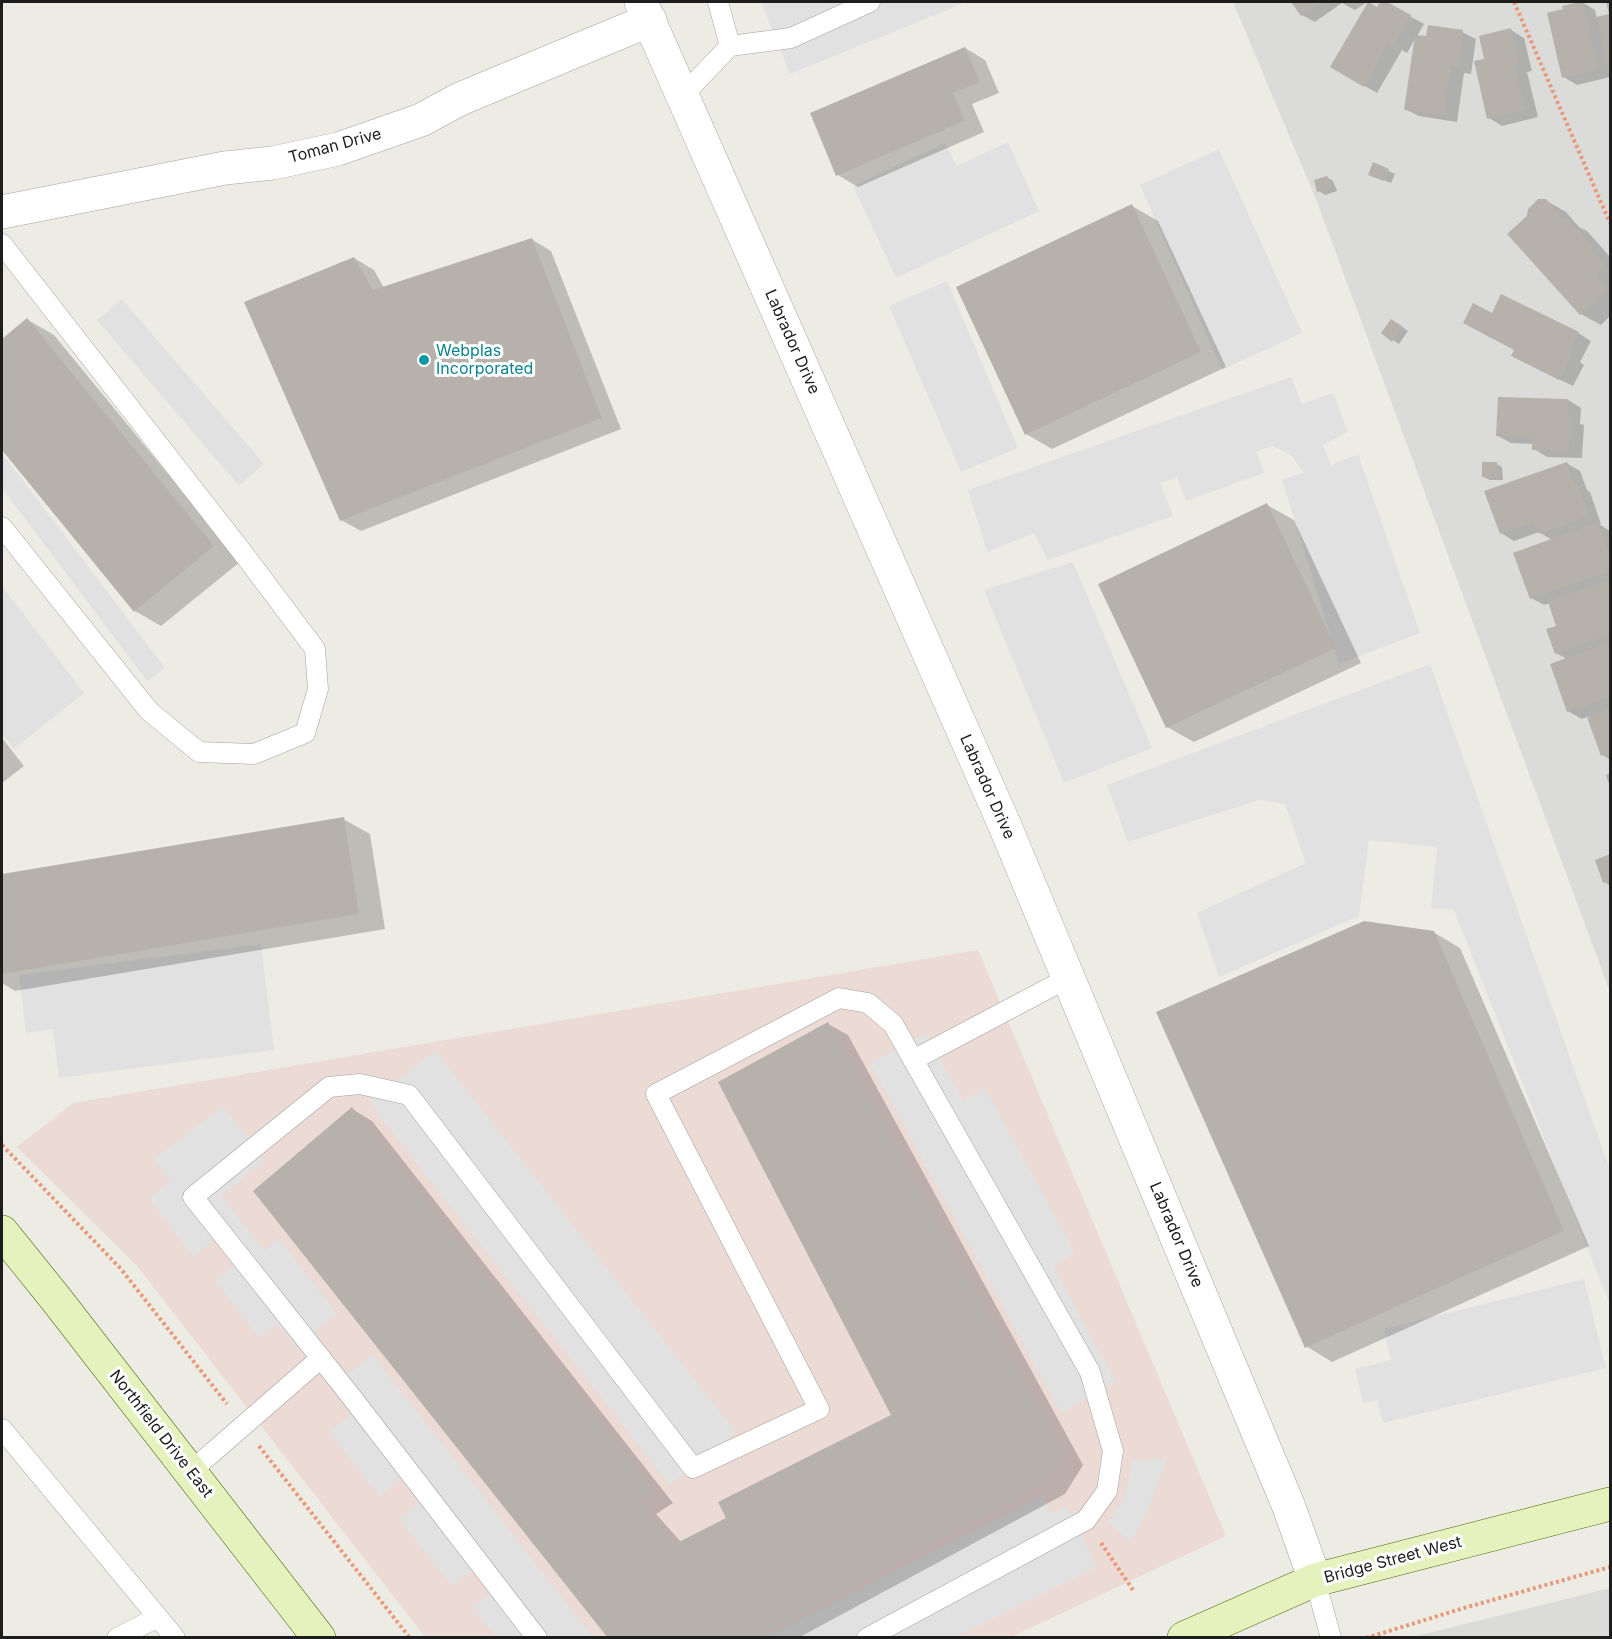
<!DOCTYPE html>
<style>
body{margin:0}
#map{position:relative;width:1612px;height:1639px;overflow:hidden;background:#edece4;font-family:Inter,sans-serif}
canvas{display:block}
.frame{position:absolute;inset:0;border:3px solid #1d1d1d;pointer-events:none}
</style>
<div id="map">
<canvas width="1612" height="1639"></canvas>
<div class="frame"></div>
</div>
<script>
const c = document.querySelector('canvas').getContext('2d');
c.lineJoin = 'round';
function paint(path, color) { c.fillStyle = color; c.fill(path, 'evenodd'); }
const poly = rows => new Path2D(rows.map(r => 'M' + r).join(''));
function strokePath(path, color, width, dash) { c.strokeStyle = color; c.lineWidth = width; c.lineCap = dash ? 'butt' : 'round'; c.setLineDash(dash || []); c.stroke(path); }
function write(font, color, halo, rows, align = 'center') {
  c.font = font + ' Inter,sans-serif'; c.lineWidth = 6; c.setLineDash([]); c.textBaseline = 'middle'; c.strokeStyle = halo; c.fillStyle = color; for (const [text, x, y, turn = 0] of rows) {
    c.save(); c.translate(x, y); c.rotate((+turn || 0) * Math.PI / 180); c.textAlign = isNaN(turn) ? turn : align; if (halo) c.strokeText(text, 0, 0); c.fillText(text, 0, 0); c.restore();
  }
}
paint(poly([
 [1233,2,1610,2,1610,992,1317,202],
 [1610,1588,1610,1637,1412,1637]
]), '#dbdbda');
paint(poly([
 [978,950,1226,1536,1011,1637,425,1637,137,1266,17,1147,73,1103]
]), '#ecdad5');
paint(poly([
 [761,2,967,2,790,74],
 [1008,142,1039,211,896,278,853,186,945,143,957,166],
 [1219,149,1302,333,1222,370,1140,185],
 [947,281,1018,448,961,472,889,306],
 [122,299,264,464,239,486,97,320],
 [1291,377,1302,404,1333,393,1348,432,1323,445,1331,465,1358,454,1420,633,1339,664,1282,479,1304,473,1291,455,1272,446,1257,451,1264,473,1186,501,1177,477,1160,483,1173,516,1048,560,1034,533,987,552,968,490],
 [2,453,165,668,147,681,2,488],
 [1073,562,1152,748,1064,783,984,590],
 [2,586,84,693,14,749,2,734],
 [1430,664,1610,1170,1610,1305,1454,910,1431,908,1437,847,1369,840,1359,916,1219,977,1197,913,1306,863,1285,804,1259,800,1128,842,1107,785],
 [261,944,274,1050,59,1078,53,1029,26,1033,19,975],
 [926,1033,963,1100,985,1088,1075,1253,1053,1266,1116,1382,1061,1413,870,1063],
 [435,1050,736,1432,670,1485,369,1103],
 [223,1106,265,1161,221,1195,264,1251,280,1239,337,1314,295,1347,278,1324,259,1338,215,1280,237,1263,217,1238,193,1257,149,1198,170,1181,154,1159],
 [1584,1279,1606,1368,1383,1423,1377,1400,1363,1403,1355,1369,1391,1360,1384,1329],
 [373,1355,593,1637,496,1637,472,1607,491,1592,474,1569,452,1586,399,1519,422,1501,404,1477,379,1496,329,1432,353,1413,333,1386],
 [1167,1459,1146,1514,1131,1542,1108,1522,1125,1497,1133,1460],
 [1043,1496,1051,1514,1067,1507,1097,1567,956,1637,762,1638]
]), '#e1e1e1');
paint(poly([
 [1293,2,1367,2,1355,10,1342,3,1315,22,1302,15],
 [1382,2,1384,2,1424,24,1417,36,1427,38,1462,32,1476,39,1471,74,1464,73,1457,122,1419,116,1405,109,1416,37,1407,53,1402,50,1377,93,1332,67,1378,9],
 [1582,2,1595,10,1597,19,1610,16,1610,77,1577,85,1564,77],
 [1511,30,1524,38,1532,71,1527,72,1538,117,1502,126,1489,118,1486,60],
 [965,48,985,60,999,93,972,104,984,132,858,187,838,175,812,114],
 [1374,164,1395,174,1391,183,1376,177],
 [1327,177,1333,181,1337,191,1325,195,1319,191],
 [1545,200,1566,212,1579,227,1587,231,1610,257,1610,316,1601,325,1581,314],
 [1132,206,1158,221,1226,367,1052,449,1026,434],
 [531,239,551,251,621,429,361,531,341,520,354,258,374,270,384,288],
 [1493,315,1578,333,1591,341,1580,362,1584,365,1573,386,1526,363,1516,350,1484,334],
 [28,320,54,335,240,562,161,626,135,611,2,448,2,341],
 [1398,324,1408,331,1399,344,1383,333],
 [1499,398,1568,400,1581,408,1580,424,1584,425,1582,458,1547,457,1534,449,1534,444,1511,443,1498,436],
 [1566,463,1580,471,1587,490,1590,492,1601,524,1599,524,1610,531,1610,583,1608,584,1610,585,1610,760,1603,755,1589,716,1582,719,1568,711,1567,659,1556,653,1558,627,1550,603,1544,605,1531,598,1552,540,1539,532,1514,541,1501,533],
 [1496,464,1502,467,1503,480,1490,480,1484,477],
 [1267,505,1294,520,1361,663,1194,742,1167,727],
 [2,738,24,766,2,783],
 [1610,773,1610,787,1606,775],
 [343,819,370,834,385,929,15,991,2,983,2,876],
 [1610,856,1610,886,1605,882,1597,861],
 [1433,932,1460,948,1589,1246,1332,1362,1306,1346],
 [828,1024,848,1035,1083,1465,1065,1494,798,1638,610,1638,352,1109,372,1121,673,1503,656,1514,681,1542,728,1519,893,1415]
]), '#0003');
paint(poly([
 [1291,2,1321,2,1301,16],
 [1368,2,1377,7,1380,2,1387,2,1411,15,1393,47,1388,44,1364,87,1330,67],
 [1579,2,1583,2,1598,70,1562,78,1547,13,1563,9,1562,6],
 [1606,2,1610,2,1610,78,1596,17,1609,14],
 [1428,25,1463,30,1458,67,1451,66,1444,116,1404,110,1415,35,1426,36],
 [1511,28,1519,64,1514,65,1525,110,1487,119,1474,61,1484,59,1479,36],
 [965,47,980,82,953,93,965,121,836,176,810,113],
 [1373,162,1389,169,1384,181,1368,175],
 [1327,176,1332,188,1317,192,1314,180],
 [1538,199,1546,199,1564,220,1567,218,1594,247,1591,249,1606,265,1595,275,1608,289,1580,315,1507,234,1527,216,1528,209],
 [1132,204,1201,352,1025,435,956,287],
 [532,238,602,418,340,521,244,302,354,257,373,290],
 [1501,294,1579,332,1568,353,1572,356,1559,380,1511,356,1514,350,1463,323,1473,303,1492,313],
 [27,318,214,546,134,612,2,450,2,339],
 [1391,319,1403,327,1392,342,1381,333],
 [1498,397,1568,399,1568,416,1571,416,1569,451,1532,450,1532,438,1496,436],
 [1482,462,1497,462,1497,477,1482,477],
 [1567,462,1574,484,1577,483,1589,516,1539,534,1534,522,1500,534,1484,491],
 [1267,503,1336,648,1166,728,1098,584],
 [1598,522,1607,548,1609,547,1610,552,1610,571,1530,599,1513,553],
 [1607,581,1610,588,1610,634,1555,654,1546,629,1556,626,1548,602],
 [1610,642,1610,697,1567,712,1550,664],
 [1610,709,1610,753,1601,756,1587,717],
 [344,817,359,914,2,974,2,874],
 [1610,854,1610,881,1603,883,1595,860],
 [1364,921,1434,931,1564,1231,1305,1348,1156,1012],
 [828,1022,1063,1453,1045,1482,757,1638,608,1638,253,1191,352,1107,654,1491,638,1502,675,1544,726,1518,718,1502,891,1415,718,1082]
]), '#b6b2ab');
const lane = poly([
 [718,2,730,46],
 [683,95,730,46,791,38,870,2],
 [2,244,246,557,315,649,318,689,305,733,254,754,199,752,149,711,2,527],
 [913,1060,1068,978],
 [2,1429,175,1638],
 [190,1472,321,1358],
 [1315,1580,1331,1638],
 [117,1638,158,1617],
 [537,1638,350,1395,193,1197,329,1087,360,1084,409,1095,693,1468,819,1409,656,1094,839,998,868,1003,893,1024,1090,1372,1113,1451,1107,1491,1086,1520,867,1638]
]);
const street = poly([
 [641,2,1005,826,1289,1507,1315,1580],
 [2,212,225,168,273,163,338,149,421,120,460,99,650,20]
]);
const secondary = poly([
 [2,1232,56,1299,319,1638],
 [1184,1638,1315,1580,1610,1504]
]);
strokePath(lane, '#a1a1a1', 21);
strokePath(street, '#a1a1a1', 34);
strokePath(secondary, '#4f6711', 34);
strokePath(poly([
 [1514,2,1610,223],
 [2,1145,121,1269,227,1404],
 [259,1446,410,1638],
 [1101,1543,1133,1590],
 [1366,1638,1464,1608,1610,1567]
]), '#e9997a', 4, [3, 3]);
strokePath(lane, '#fff', 20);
strokePath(street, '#fff', 33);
strokePath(secondary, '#e6f2be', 33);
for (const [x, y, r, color] of [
 [424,360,6,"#0f9aa8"]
]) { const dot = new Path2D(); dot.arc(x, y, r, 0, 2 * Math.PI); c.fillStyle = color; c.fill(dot); strokePath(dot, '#fff', 2); }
write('16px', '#1d1d1d', '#fff', [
 ["Toman Drive",335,146,-15],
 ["Labrador Drive",792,342,66],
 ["Labrador Drive",987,787,66],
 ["Labrador Drive",1176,1235,67],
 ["Northfield Drive East",161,1434,52],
 ["Bridge Street West",1393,1560,-15]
]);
write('16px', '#0d838f', '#fff', [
 ["Webplas",436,351],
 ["Incorporated",436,369]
], 'left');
</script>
